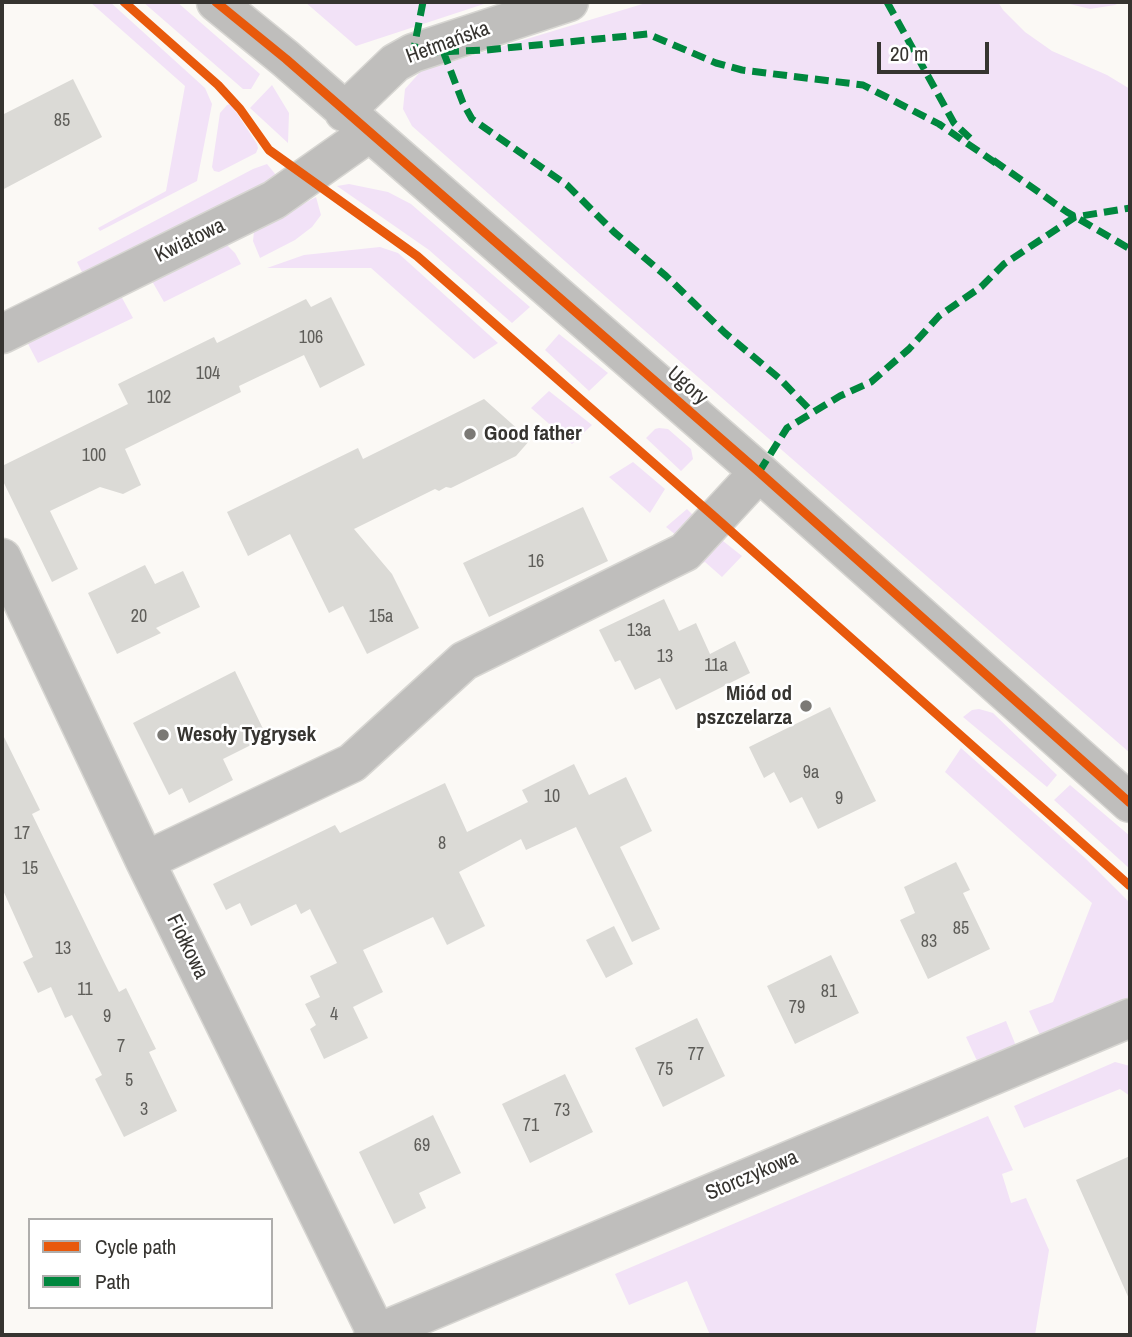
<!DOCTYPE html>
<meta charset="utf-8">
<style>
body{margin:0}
#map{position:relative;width:1132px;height:1337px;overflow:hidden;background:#fbf9f5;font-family:"Archivo Narrow",sans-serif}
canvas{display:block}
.frame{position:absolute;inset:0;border:4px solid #363430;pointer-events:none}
.legend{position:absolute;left:28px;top:1218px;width:245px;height:91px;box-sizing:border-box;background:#fff;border:2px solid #afaeac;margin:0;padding:9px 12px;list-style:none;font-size:21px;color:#363430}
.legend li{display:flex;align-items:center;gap:14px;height:35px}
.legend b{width:35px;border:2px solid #afaeac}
.scale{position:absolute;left:877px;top:42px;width:112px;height:32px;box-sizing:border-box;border:4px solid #363430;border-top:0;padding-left:9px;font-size:21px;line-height:24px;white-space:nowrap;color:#363430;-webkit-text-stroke:5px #fff;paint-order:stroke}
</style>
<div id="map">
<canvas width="1132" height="1337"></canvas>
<div class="frame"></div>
<ul class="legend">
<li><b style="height:9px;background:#e8590c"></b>Cycle path</li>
<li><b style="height:9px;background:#00873e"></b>Path</li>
</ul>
<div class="scale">20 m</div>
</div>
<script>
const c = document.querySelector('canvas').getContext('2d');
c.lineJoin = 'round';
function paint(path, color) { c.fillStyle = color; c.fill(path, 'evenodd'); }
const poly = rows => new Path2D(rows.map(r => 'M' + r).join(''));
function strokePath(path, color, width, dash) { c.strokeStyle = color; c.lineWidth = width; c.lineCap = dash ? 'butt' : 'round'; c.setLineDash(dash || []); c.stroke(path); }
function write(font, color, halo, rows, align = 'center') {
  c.font = font + ' "Archivo Narrow",sans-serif'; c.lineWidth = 5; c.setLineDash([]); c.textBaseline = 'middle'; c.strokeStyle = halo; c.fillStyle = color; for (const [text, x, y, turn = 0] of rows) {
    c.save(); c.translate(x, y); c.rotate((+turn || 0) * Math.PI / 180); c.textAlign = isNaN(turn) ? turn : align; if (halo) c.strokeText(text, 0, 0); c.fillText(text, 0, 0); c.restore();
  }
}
paint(poly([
 [90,2,110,2,205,88,212,104,197,181,100,231,98,228,166,191,185,86],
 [143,2,177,2,260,74,251,89,243,89],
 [305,2,490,2,356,46],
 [649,2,998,2,1003,10,1025,32,1052,51,1107,75,1130,89,1130,753,575,270,412,126,403,109,405,89,421,71],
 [1062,2,1121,2,1115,5,1090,9],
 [272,85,289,113,288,143,250,108],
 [231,104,257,144,258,148,256,153,219,172,214,171,212,167,220,113,227,105],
 [267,164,276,175,257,191,84,276,77,262,253,169],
 [349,184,388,192,411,204,530,307,512,323,429,250,337,186],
 [316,197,321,215,312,227,295,240,260,258,253,241,254,231],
 [226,244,235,253,241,264,164,302,152,281],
 [380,247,398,253,498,343,474,359,371,268,267,268,304,255],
 [121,296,133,318,38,363,27,342],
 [559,334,608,373,589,391,545,350],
 [549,391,592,425,572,444,531,408],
 [659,428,668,429,691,449,693,459,681,471,646,438,655,429],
 [633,462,665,489,650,513,609,477],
 [687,509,697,519,677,536,666,527],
 [718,537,742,556,722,577,705,562,662,584],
 [979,709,993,713,1057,775,1047,787,963,717,972,710],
 [961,748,1085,858,1130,903,1130,1001,1041,1037,1029,1011,1053,1002,1092,903,945,772],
 [1070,785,1130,836,1130,869,1054,800],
 [1006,1021,1016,1046,978,1063,966,1037],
 [1115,1062,1130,1066,1130,1096,1120,1089,1024,1128,1014,1106],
 [988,1116,1013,1170,1002,1174,1011,1203,1026,1198,1049,1250,1035,1335,710,1335,687,1281,629,1305,615,1274]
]), '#f2e2f7');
paint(poly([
 [73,79,102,137,2,190,2,115],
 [331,297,365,365,320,388,304,355,239,386,241,392,125,449,141,485,123,494,100,487,50,511,78,569,52,582,2,479,2,466,128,404,118,384,214,337,217,343,306,299,311,307],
 [484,399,530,440,516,456,451,488,446,487,439,491,435,489,354,529,392,574,419,628,367,654,343,606,329,613,290,534,248,556,227,512,358,448,363,459],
 [583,507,608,561,489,617,463,563],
 [145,565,155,584,183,571,200,607,156,628,161,633,117,654,88,593],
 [664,599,679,631,696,623,710,654,735,641,750,673,676,710,660,678,635,690,620,660,615,662,599,630],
 [235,671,267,737,223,759,233,780,189,803,182,788,169,795,133,723],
 [830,707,876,801,818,829,802,797,790,803,774,772,764,778,749,747],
 [2,733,40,810,32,814,104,962,119,992,126,988,156,1049,149,1052,177,1111,124,1137,95,1079,102,1075,72,1015,65,1018,51,987,38,993,23,962,33,957,2,888],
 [574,764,589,795,626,777,652,831,620,847,660,929,632,942,576,827,526,850,521,839,459,872,485,926,447,945,433,917,363,950,383,992,353,1007,368,1038,324,1059,310,1029,316,1025,305,1004,320,997,310,976,337,963,310,909,301,914,296,904,251,926,240,903,226,910,213,884,335,825,340,833,445,783,467,832,528,802,522,790],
 [956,862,970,890,963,893,990,949,928,979,900,920,915,913,904,887],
 [614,926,633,964,606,978,586,940],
 [831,955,859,1013,795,1044,767,986],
 [697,1018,725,1076,663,1107,635,1048],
 [565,1074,593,1132,530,1163,502,1104],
 [433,1115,461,1173,419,1193,426,1208,394,1224,359,1152],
 [1130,1156,1130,1301,1076,1180]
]), '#dbdad6');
const minor = poly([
 [216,2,286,59,759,472,1130,803],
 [344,112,395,63,413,53,569,2],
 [2,334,274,200,369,133],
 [2,558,145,861,377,1334],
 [145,861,352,763,464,661,685,552,759,472],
 [373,1335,1130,1018]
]);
strokePath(minor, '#d7d6d2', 41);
strokePath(minor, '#bfbebc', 38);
strokePath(poly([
 [423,2,413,53,486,50,648,34,716,63,742,70,863,85,939,124,997,164],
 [887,2,954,123,970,138],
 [443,51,463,103,472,119,567,185,614,232,666,276,725,333,779,378,812,412],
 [993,160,1067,212,1130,249],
 [759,472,787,428,840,396,871,382,909,349,939,316,981,287,1004,264,1075,217,1130,208]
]), '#00873e', 7, [14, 7]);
strokePath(poly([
 [124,2,218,85,240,109,269,150,417,256,717,519,1130,886],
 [216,2,286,59,759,472,1130,803]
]), '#e8590c', 9);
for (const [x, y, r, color] of [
 [470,434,7,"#7b7975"],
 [806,706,7,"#7b7975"],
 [163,735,7,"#7b7975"]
]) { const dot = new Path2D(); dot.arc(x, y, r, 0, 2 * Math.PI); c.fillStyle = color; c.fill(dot); strokePath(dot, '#fff', 2.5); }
write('18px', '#5f5e5a', null, [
 ["85",62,121],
 ["106",311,338],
 ["104",208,374],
 ["102",159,398],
 ["100",94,456],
 ["16",536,562],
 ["20",139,617],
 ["15a",381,617],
 ["13a",639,631],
 ["13",665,657],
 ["11a",716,666],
 ["9a",811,773],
 ["10",552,797],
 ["9",839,799],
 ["17",22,834],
 ["8",442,844],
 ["15",30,869],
 ["85",961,929],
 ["83",929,942],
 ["13",63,949],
 ["11",85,990],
 ["81",829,992],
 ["79",797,1008],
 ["4",334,1015],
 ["9",107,1017],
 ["7",121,1047],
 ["77",696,1055],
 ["75",665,1070],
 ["5",129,1081],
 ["3",144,1110],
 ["73",562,1111],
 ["71",531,1126],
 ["69",422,1146]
]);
write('21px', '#363430', '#fff', [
 ["Hetmańska",448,43,-20],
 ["Kwiatowa",190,241,-26],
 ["Ugory",687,386,41],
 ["Fiołkowa",187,947,64],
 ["Storczykowa",752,1176,-23]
]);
write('bold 21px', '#363430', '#fff', [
 ["Good father",484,434],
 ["Miód od",792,694,"right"],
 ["pszczelarza",792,718,"right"],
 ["Wesoły Tygrysek",177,735]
], 'left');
</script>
